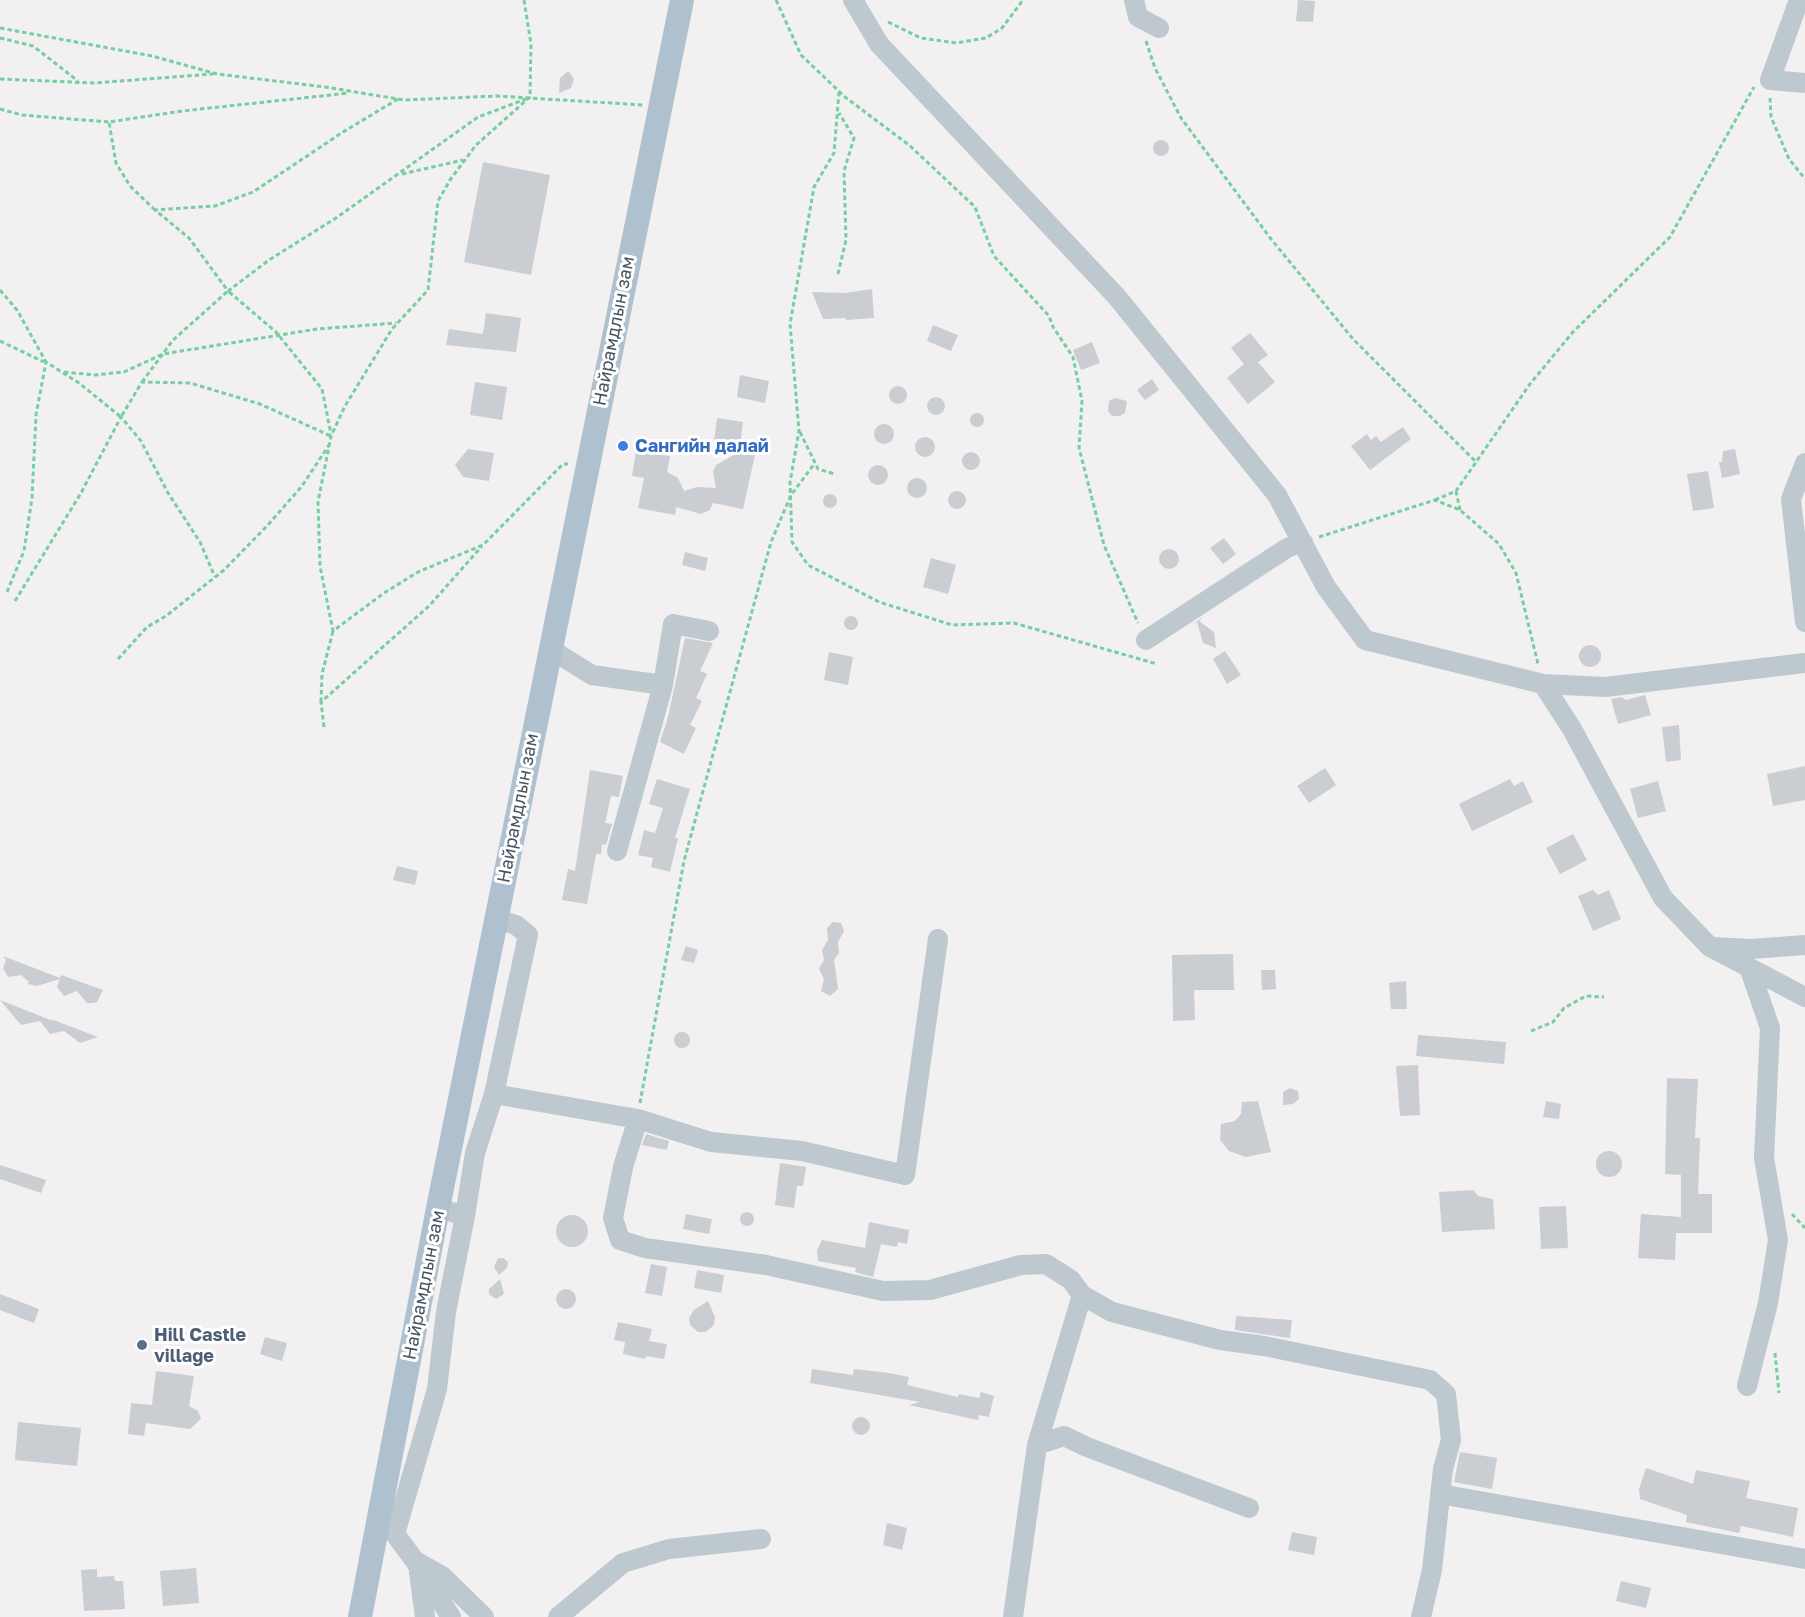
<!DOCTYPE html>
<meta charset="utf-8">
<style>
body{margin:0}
canvas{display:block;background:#f2f0f0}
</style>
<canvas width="1805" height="1617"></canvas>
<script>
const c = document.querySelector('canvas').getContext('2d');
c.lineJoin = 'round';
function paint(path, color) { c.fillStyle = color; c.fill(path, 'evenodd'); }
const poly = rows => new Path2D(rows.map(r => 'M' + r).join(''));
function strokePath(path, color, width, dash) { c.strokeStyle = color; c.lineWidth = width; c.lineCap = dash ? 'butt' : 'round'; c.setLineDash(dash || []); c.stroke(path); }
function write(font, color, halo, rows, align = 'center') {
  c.font = font + ' "Golos Text",sans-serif'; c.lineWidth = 6; c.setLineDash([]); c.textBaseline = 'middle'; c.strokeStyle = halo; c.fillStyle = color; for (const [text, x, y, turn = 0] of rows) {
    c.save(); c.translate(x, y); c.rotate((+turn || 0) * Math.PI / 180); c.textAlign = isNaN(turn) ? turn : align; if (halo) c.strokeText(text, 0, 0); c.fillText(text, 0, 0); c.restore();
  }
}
paint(poly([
 [1298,0,1315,1,1313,22,1296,21],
 [568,71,574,79,571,88,559,93,560,78],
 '1153 148a8 8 0 1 1 16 0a8 8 0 1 1-16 0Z',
 [483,162,550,175,531,275,464,262],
 [872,289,874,318,846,320,846,318,823,319,812,292,844,293],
 [486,313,521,318,516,352,446,345,449,329,483,334],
 [933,325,958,335,951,351,927,341],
 [1250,333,1268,355,1258,362,1275,382,1248,404,1227,378,1244,364,1231,348],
 [1092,342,1100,363,1081,370,1073,350],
 [740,375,769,381,765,403,737,397],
 [1152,379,1159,390,1145,400,1137,390],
 [475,382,507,387,502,420,470,415],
 '889 395a9 9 0 1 1 18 0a9 9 0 1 1-18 0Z',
 '927 406a9 9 0 1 1 18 0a9 9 0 1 1-18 0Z',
 [1115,398,1127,401,1125,413,1120,416,1112,416,1108,411,1109,401],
 '970 420a7 7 0 1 1 14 0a7 7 0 1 1-14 0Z',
 [717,418,743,422,740,445,714,441],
 '874 434a10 10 0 1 1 20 0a10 10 0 1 1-20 0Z',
 [1403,427,1411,439,1370,470,1351,446,1367,434,1371,440,1376,436,1381,442],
 '915 447a10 10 0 1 1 20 0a10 10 0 1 1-20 0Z',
 [638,439,662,443,661,455,670,456,667,472,678,478,684,491,697,487,716,488,713,471,716,465,741,451,755,455,743,509,713,503,710,510,701,514,676,507,675,515,638,508,644,478,632,476],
 [468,449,494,453,489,481,463,477,455,465],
 [1735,449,1740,474,1722,478,1719,462,1722,462,1723,451],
 '962 461a9 9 0 1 1 18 0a9 9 0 1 1-18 0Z',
 '868 475a10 10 0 1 1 20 0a10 10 0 1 1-20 0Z',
 [1708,471,1714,508,1693,511,1687,474],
 '907 488a10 10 0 1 1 20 0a10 10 0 1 1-20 0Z',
 '948 500a9 9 0 1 1 18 0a9 9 0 1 1-18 0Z',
 '823 501a7 7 0 1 1 14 0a7 7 0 1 1-14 0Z',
 [1224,538,1236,554,1223,564,1210,548],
 '1159 559a10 10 0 1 1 20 0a10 10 0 1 1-20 0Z',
 [685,552,708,558,705,571,682,565],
 [931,558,956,565,948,594,923,587],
 '844 623a7 7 0 1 1 14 0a7 7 0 1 1-14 0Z',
 [1204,616,1199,621,1214,632,1216,648,1203,643,1197,622,1193,624],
 [685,638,713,643,700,671,707,674,696,698,702,701,690,725,696,728,684,754,660,742,668,717],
 '1579 656a11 11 0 1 1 22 0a11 11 0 1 1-22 0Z',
 [1225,651,1241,675,1227,684,1213,659],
 [829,652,853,657,848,685,824,680],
 [1645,695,1651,715,1618,724,1611,699,1621,697,1626,700],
 [1679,725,1681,760,1666,762,1662,727],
 [1805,766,1805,800,1773,806,1767,774],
 [1325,768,1336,785,1309,803,1297,786],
 [590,770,623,776,619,797,611,796,605,823,612,824,606,845,602,844,601,854,596,854,587,904,562,900,568,869,575,871],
 [657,779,690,789,675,838,678,838,670,872,651,867,653,858,638,855,644,830,655,833,663,808,649,804],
 [1510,779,1514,786,1523,781,1533,802,1472,831,1459,804],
 [1658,781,1666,811,1638,818,1630,789],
 [1573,834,1587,860,1560,874,1546,848],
 [397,866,418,871,415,885,393,880],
 [1593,890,1598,895,1609,890,1621,919,1593,931,1578,896],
 [833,922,841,923,844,931,838,942,839,953,834,960,838,989,830,996,821,991,824,979,819,969,824,960,822,950,828,940,827,928],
 [686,946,698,950,694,963,681,960],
 [1233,954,1234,990,1194,990,1195,1020,1173,1021,1172,955],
 [3,956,60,978,61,975,103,990,97,1002,92,1003,87,1003,77,991,64,996,57,987,60,979,37,986,28,984,29,982,21,975,8,977,3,968,6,960],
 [1261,970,1275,970,1276,989,1262,990],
 [1406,981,1407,1009,1391,1009,1389,983],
 [0,1000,53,1021,51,1019,98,1037,80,1043,64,1031,50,1034,40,1021,21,1025],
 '674 1040a8 8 0 1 1 16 0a8 8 0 1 1-16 0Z',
 [1418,1035,1506,1042,1504,1064,1416,1056],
 [1418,1065,1420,1115,1400,1116,1396,1066],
 [1667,1078,1698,1079,1695,1138,1700,1138,1698,1194,1712,1194,1712,1233,1676,1233,1675,1260,1638,1258,1641,1214,1681,1217,1681,1175,1665,1174],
 [1290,1088,1298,1091,1299,1099,1293,1104,1283,1105,1283,1092],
 [1258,1101,1271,1152,1246,1157,1229,1151,1220,1140,1221,1124,1235,1121,1241,1114,1242,1102],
 [1546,1101,1561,1104,1559,1119,1543,1117],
 [646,1134,669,1141,667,1150,642,1145],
 '1596 1164a13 13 0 1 1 26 0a13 13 0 1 1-26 0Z',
 [780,1163,806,1167,803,1186,797,1186,794,1208,775,1205],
 [0,1165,46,1180,41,1193,0,1179],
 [1473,1190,1478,1196,1493,1199,1495,1229,1442,1232,1439,1192],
 [1566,1206,1568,1248,1541,1249,1539,1207],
 '740 1219a7 7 0 1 1 14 0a7 7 0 1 1-14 0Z',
 [686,1214,712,1219,709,1234,683,1229],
 '556 1231a16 16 0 1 1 32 0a16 16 0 1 1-32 0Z',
 [869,1222,909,1230,907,1244,898,1242,897,1247,881,1244,873,1277,855,1272,856,1268,818,1261,817,1250,822,1240,865,1248],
 [498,1258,503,1258,508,1262,507,1268,499,1275,494,1267],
 [651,1264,667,1267,662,1296,645,1293],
 [697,1270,724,1275,721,1293,694,1288],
 [500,1279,504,1294,496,1299,489,1294,489,1289],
 '556 1299a10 10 0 1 1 20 0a10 10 0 1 1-20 0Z',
 [0,1294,39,1309,34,1323,0,1310],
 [708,1301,715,1317,714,1325,706,1332,698,1332,690,1325,689,1318,694,1310],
 [1236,1316,1292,1320,1290,1338,1235,1330],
 [618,1322,652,1329,649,1341,667,1344,664,1359,646,1356,645,1359,623,1354,625,1342,614,1340],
 [265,1337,287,1343,282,1361,260,1354],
 [812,1369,853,1375,854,1369,889,1373,909,1377,907,1385,958,1397,959,1394,979,1398,981,1392,994,1396,989,1417,979,1415,978,1420,909,1405,920,1402,810,1383],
 [156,1371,194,1376,189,1406,198,1411,201,1419,190,1429,146,1423,144,1436,128,1434,131,1403,152,1405],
 '852 1426a9 9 0 1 1 18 0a9 9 0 1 1-18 0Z',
 [18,1422,81,1428,77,1466,15,1460],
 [1460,1452,1497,1458,1492,1489,1454,1482],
 [1646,1468,1693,1484,1696,1470,1750,1481,1746,1498,1798,1508,1793,1537,1741,1526,1739,1533,1686,1522,1687,1515,1640,1499,1639,1489],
 [887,1523,907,1528,902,1550,883,1545],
 [1292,1532,1317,1537,1314,1555,1288,1550],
 [196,1568,199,1603,163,1606,160,1571],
 [97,1569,97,1577,114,1576,115,1581,123,1581,125,1609,84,1611,81,1570],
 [1621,1581,1651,1588,1646,1608,1616,1601]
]), '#cacdd2');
strokePath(poly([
 [524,0,531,44,530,97,476,145,450,180,438,201,428,290,392,329,345,406,331,436,318,502,320,566,333,631,384,593,418,572,483,545,563,464,568,464],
 [776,0,801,55,845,97,909,145,975,207,994,256,1049,316,1053,327,1073,357,1082,401,1079,448,1104,545,1138,623],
 [888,22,921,38,956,43,986,38,1002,28,1023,0],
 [0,28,152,56,217,74,325,87,404,100,497,96,643,105],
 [0,38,33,46,78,81],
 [1146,41,1155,68,1181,118,1271,239,1353,339,1477,463],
 [0,79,94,83,213,74],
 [839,92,834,153,814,187,790,324,799,431,790,482,792,542,808,565,879,602,952,625,1014,623,1157,664],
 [1770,98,1771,117,1789,159,1805,179],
 [398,99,343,132,253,192,215,206,155,210,189,238,228,291,269,260,336,218,478,117,526,99],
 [0,109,22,115,109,122],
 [402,174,463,160],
 [155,210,130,186,116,163,109,122,182,111,349,93],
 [838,274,846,240,844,171,854,138,839,113],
 [0,290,17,310,46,362],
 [0,341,44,362],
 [64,372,95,375,124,372,163,354,317,329,396,323],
 [142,382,173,340,228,291,276,332,322,389,331,434],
 [800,432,818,469,835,474],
 [1456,491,1460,510],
 [1435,500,1456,491,1530,384,1573,332,1670,237,1754,87],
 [1319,537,1435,500,1460,510,1499,544,1516,573,1538,664],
 [7,592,24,551,32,498,36,415,46,362,79,383,121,417,142,382,190,383,260,404,331,436],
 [15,601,81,493,121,417,141,441,168,493,200,542,215,577],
 [118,659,147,627,166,616,224,570,267,526,302,486,329,445],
 [321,702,322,674,333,631],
 [324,727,321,702,429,606,482,546],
 [1531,1031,1553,1022,1564,1008,1586,996,1604,997],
 [640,1103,684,861,719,732,771,542,791,495,815,463],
 [1792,1214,1805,1228],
 [1775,1353,1779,1393]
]), '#75cfa0', 3, [4.5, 3]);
strokePath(poly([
 [853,0,879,44,1117,297,1277,495,1326,587,1365,640,1543,684,1572,729,1663,898,1710,947,1805,997],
 [1134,0,1138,17,1159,28],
 [1799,0,1770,80,1805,83],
 [1805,463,1791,499,1805,622],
 [1146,640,1287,548,1303,542],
 [550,649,592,675,663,685],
 [1543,684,1605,687,1805,663],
 [617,851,663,685,673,624,709,631],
 [1712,947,1751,949,1805,945],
 [494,1094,638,1119,711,1142,802,1151,905,1175,938,939],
 [638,1119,623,1167,613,1218,620,1240,645,1248,766,1265,883,1291,930,1290,1021,1265,1046,1264,1071,1280,1082,1295,1112,1312,1220,1340,1264,1346,1430,1380,1446,1394,1451,1440,1443,1469,1432,1570,1421,1617],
 [438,1208,465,1216,475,1153,494,1094,528,935,516,925,496,919],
 [1747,1386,1768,1303,1778,1240,1764,1158,1770,1028,1750,970],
 [1037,1445,1064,1436,1087,1447,1249,1508],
 [1440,1494,1805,1559],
 [385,1525,395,1534,415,1561,451,1617],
 [395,1534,437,1389,446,1312,465,1216],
 [417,1562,442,1576,484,1617],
 [419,1572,425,1617],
 [558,1617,623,1563,669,1549,761,1539],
 [1013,1617,1037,1445,1082,1295]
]), '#bdc8cf', 20);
strokePath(poly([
 [360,1617,438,1208,682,0]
]), '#afc0cf', 24);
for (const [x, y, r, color] of [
 [623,446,6,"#3f7fe0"],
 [142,1345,6,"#5c6f8a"]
]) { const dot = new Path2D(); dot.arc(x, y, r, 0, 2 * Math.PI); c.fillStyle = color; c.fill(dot); strokePath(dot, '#fff', 2); }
write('18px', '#47545e', '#fff', [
 ["Найрамдлын зам",614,331,-79],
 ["Найрамдлын зам",518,808,-79],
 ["Найрамдлын зам",424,1285,-79]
]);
write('bold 18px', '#366cbe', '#fff', [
 ["Сангийн далай",635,446]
], 'left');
write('bold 18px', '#4e5e75', '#fff', [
 ["Hill Castle",154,1335],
 ["village",154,1356]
], 'left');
</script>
